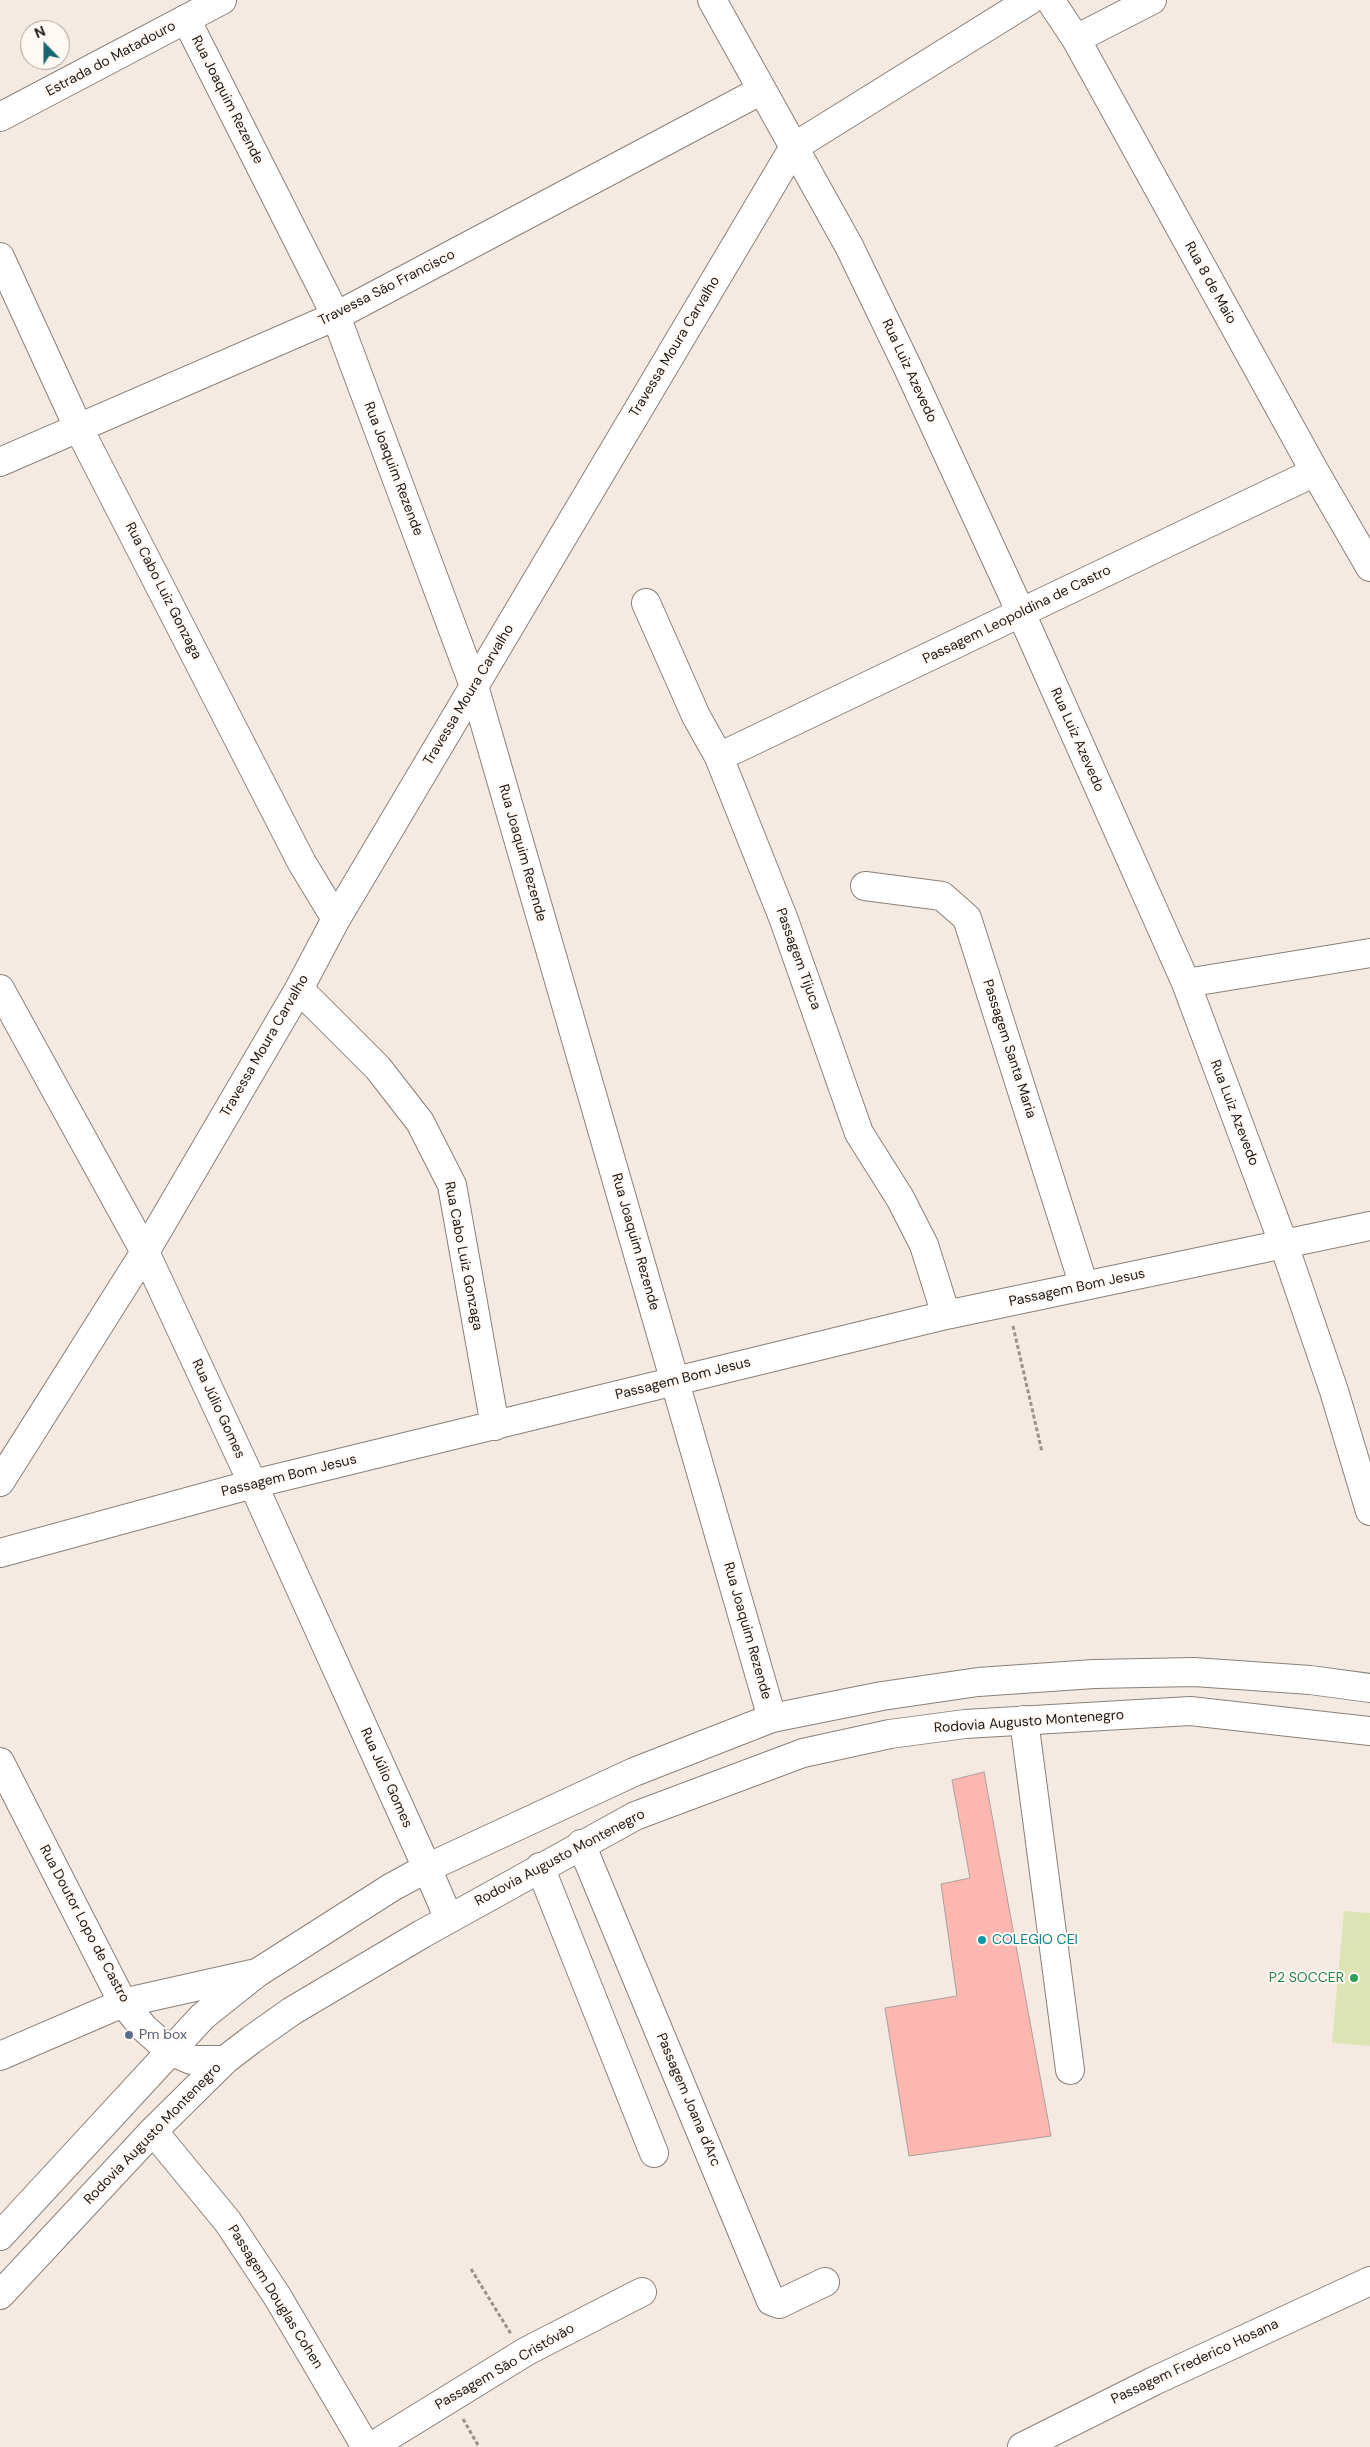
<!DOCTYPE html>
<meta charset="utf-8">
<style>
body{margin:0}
#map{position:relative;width:1370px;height:2447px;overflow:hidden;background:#f5eae2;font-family:"DM Sans",sans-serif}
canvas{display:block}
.north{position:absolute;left:20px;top:20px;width:50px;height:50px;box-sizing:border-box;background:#fff8f3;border:1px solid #a49e9b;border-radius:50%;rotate:338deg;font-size:14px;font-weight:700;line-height:20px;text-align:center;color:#1c1816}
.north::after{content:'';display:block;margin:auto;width:18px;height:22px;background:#1a6570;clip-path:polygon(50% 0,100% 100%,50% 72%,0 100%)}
</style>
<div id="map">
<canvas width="1370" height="2447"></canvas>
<div class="north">N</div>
</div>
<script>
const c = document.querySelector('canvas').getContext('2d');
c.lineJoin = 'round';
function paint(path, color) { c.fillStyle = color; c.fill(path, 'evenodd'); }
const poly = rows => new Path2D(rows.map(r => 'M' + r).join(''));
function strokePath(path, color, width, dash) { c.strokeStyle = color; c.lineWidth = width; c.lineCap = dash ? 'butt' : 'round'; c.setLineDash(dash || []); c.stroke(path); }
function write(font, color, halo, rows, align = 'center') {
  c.font = font + ' "DM Sans",sans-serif'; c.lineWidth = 4; c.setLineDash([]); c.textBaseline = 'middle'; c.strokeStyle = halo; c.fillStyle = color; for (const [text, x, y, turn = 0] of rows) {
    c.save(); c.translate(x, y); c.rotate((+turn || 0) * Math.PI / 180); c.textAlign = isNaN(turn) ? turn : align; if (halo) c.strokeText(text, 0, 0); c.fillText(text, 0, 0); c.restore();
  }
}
paint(poly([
 [1344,1911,1370,1913,1370,2046,1332,2043]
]), '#dbe4b2');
const building = poly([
 [984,1772,1051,2136,909,2156,885,2008,957,1996,941,1884,970,1878,952,1780,984,1772]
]);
paint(building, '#fcb7b0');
strokePath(building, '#ab9e9c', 1);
const minor = poly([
 [712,0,849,246,907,366,1021,613,1186,983,1284,1245,1334,1391,1370,1511],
 [1050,0,1076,39,1315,472,1370,567],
 [186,19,336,316,474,686,772,1718],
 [1076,39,1152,0],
 [0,257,78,427,302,863,336,919],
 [0,462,336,316,762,90],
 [646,603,696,716,719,757,784,920,859,1133,900,1198,924,1245,946,1315],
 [719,757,1315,472],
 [865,886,942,896,967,918,1084,1286],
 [1186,983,1370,953],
 [0,989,145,1252,253,1484,427,1868],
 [299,989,378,1068,420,1122,452,1185,495,1426],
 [0,1482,145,1252,299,989,336,919,794,147,1030,0],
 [0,1553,253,1484,946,1315,1370,1226],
 [1024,1720,1070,2070],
 [581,1844,771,2301,779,2304,825,2282],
 [540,1867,654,2153],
 [153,2131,228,2222,277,2296,366,2447],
 [371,2447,527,2351,642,2292],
 [1022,2447,1154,2381,1370,2281]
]);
const major = poly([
 [0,117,222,0],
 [0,1762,123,2003,144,2028,170,2051,191,2060,225,2060],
 [427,1868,449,1919],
 [0,2056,123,2003,252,1974],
 [0,2236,203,2016,257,1973,392,1887,427,1868,634,1772,772,1718,882,1696,978,1682,1094,1674,1194,1672,1310,1680,1370,1688],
 [0,2295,153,2131,225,2060,251,2040,292,2011,422,1934,635,1816,803,1753,890,1734,965,1724,1190,1711,1370,1731]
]);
strokePath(minor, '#898078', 30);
strokePath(major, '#898078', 30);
strokePath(poly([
 [1013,1326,1042,1452],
 [471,2269,511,2334],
 [463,2419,479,2447]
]), '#9a928d', 3, [4, 2.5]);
strokePath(minor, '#fff', 28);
strokePath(major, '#fff', 28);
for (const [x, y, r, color] of [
 [982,1940,5,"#0f9aa8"],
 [1354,1978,5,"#2e9e5b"],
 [129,2035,5,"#5c6f8a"]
]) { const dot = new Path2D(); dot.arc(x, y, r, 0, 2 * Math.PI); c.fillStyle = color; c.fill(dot); strokePath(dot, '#fff8f3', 2); }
write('14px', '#1c1816', '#fff8f3', [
 ["Estrada do Matadouro",111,59,-28],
 ["Rua Joaquim Rezende",227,100,63],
 ["Rua 8 de Maio",1210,283,61],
 ["Travessa São Francisco",387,288,-27],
 ["Travessa Moura Carvalho",675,347,-59],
 ["Rua Luiz Azevedo",909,371,65],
 ["Rua Joaquim Rezende",393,469,69],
 ["Rua Cabo Luiz Gonzaga",163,591,63],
 ["Passagem Leopoldina de Castro",1017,615,-26],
 ["Travessa Moura Carvalho",469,695,-59],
 ["Rua Luiz Azevedo",1077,740,66],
 ["Rua Joaquim Rezende",522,853,74],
 ["Passagem Tijuca",798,959,70],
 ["Travessa Moura Carvalho",265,1046,-60],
 ["Passagem Santa Maria",1009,1049,72],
 ["Rua Luiz Azevedo",1234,1113,69],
 ["Rua Joaquim Rezende",635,1242,74],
 ["Rua Cabo Luiz Gonzaga",463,1256,79],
 ["Passagem Bom Jesus",1077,1288,-12],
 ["Passagem Bom Jesus",683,1379,-14],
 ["Rua Júlio Gomes",218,1409,65],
 ["Passagem Bom Jesus",289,1476,-14],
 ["Rua Joaquim Rezende",747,1631,74],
 ["Rodovia Augusto Montenegro",1029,1722,-4],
 ["Rua Júlio Gomes",386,1778,66],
 ["Rodovia Augusto Montenegro",560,1858,-28],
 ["Rua Doutor Lopo de Castro",84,1924,62],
 ["Passagem Joana d'Arc",688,2100,67],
 ["Rodovia Augusto Montenegro",153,2134,-46],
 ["Passagem Douglas Cohen",275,2297,58],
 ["Passagem Frederico Hosana",1195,2362,-25],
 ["Passagem São Cristóvão",505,2367,-30]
]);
write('14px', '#0d838f', '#fff8f3', [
 ["COLEGIO CEI",992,1940]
], 'left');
write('14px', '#27864d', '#fff8f3', [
 ["P2 SOCCER",1344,1978]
], 'right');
write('14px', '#4e5e75', '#fff8f3', [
 ["Pm box",139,2035]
], 'left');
</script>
